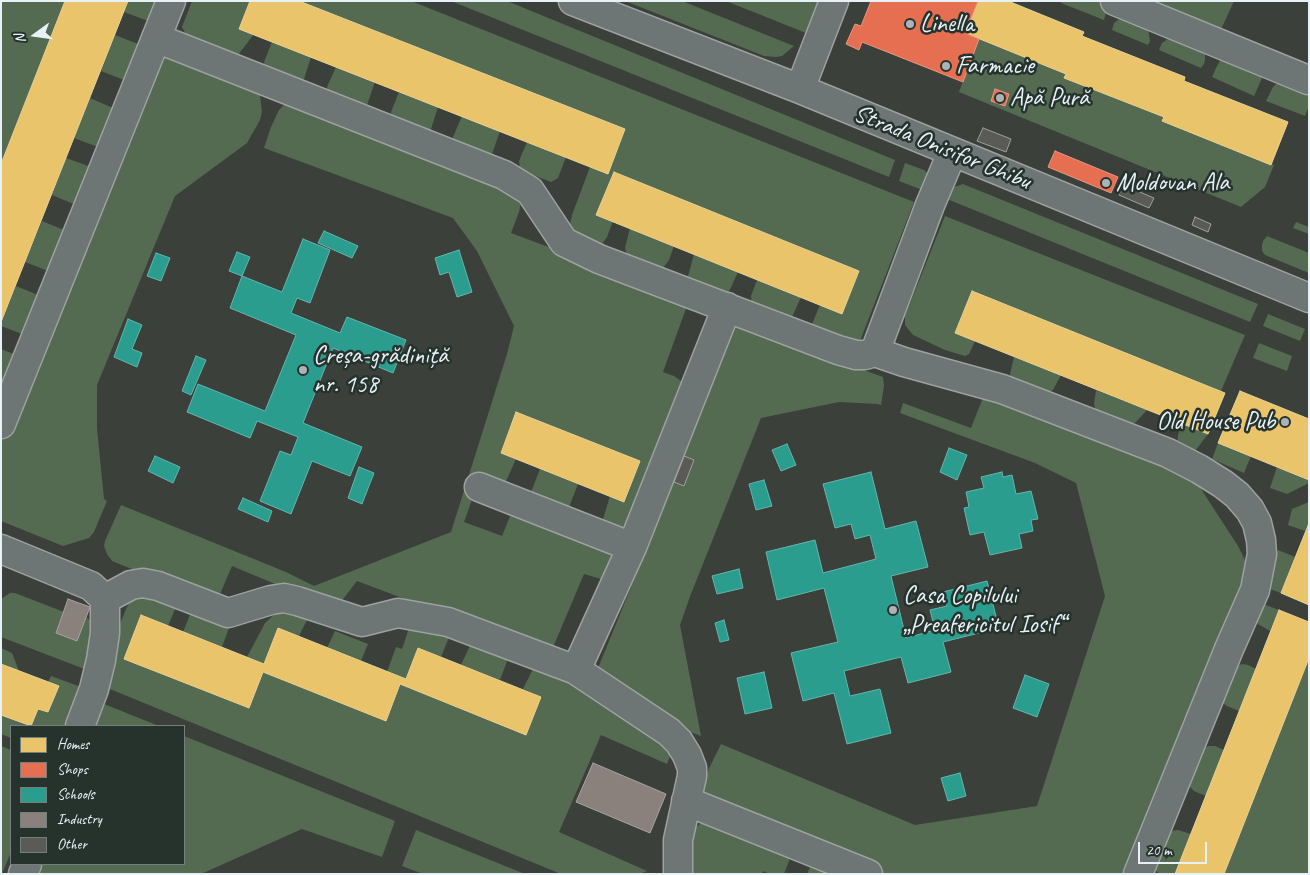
<!DOCTYPE html>
<meta charset="utf-8">
<style>
body{margin:0}
#map{position:relative;width:1310px;height:875px;overflow:hidden;background:#3c403b;font-family:Caveat,sans-serif}
canvas{display:block}
.frame{position:absolute;inset:0;border:2px solid #e8f1f8;pointer-events:none}
.legend{position:absolute;left:10px;top:725px;width:175px;height:140px;box-sizing:border-box;background:#26332d;border:1px solid #747f7e;margin:0;padding:6px 9px;list-style:none;font-size:15px;color:#e8f1f8}
.legend li{display:flex;align-items:center;gap:10px;height:25px}
.legend b{width:25px;border:1px solid #747f7e}
.north{position:absolute;left:10px;top:10px;width:50px;height:50px;-webkit-text-stroke:4px #26332d;paint-order:stroke;rotate:256deg;font-size:14px;font-weight:700;line-height:20px;text-align:center;color:#e8f1f8}
.north::after{content:'';display:block;margin:auto;width:18px;height:22px;background:#e8f1f8;clip-path:polygon(50% 0,100% 100%,50% 72%,0 100%)}
.scale{position:absolute;left:1138px;top:842px;width:69px;height:22px;box-sizing:border-box;border:2px solid #e8f1f8;border-top:0;padding-left:6px;font-size:15px;line-height:18px;white-space:nowrap;color:#e8f1f8;-webkit-text-stroke:4px #26332d;paint-order:stroke}
</style>
<div id="map">
<canvas width="1310" height="875"></canvas>
<div class="frame"></div>
<ul class="legend">
<li><b style="height:14px;background:#e9c46a"></b>Homes</li>
<li><b style="height:14px;background:#e76f51"></b>Shops</li>
<li><b style="height:14px;background:#2a9d8f"></b>Schools</li>
<li><b style="height:14px;background:#8a817c"></b>Industry</li>
<li><b style="height:14px;background:#5a5a56"></b>Other</li>
</ul>
<div class="north">N</div>
<div class="scale">20 m</div>
</div>
<script>
const c = document.querySelector('canvas').getContext('2d');
c.lineJoin = 'round';
function paint(path, color) { c.fillStyle = color; c.fill(path, 'evenodd'); }
const poly = rows => new Path2D(rows.map(r => 'M' + r).join(''));
function strokePath(path, color, width, dash) { c.strokeStyle = color; c.lineWidth = width; c.lineCap = dash ? 'butt' : 'round'; c.setLineDash(dash || []); c.stroke(path); }
function write(font, color, halo, rows, align = 'center') {
  c.font = font + ' Caveat,sans-serif'; c.lineWidth = 5; c.setLineDash([]); c.textBaseline = 'middle'; c.strokeStyle = halo; c.fillStyle = color; for (const [text, x, y, turn = 0] of rows) {
    c.save(); c.translate(x, y); c.rotate((+turn || 0) * Math.PI / 180); c.textAlign = isNaN(turn) ? turn : align; if (halo) c.strokeText(text, 0, 0); c.fillText(text, 0, 0); c.restore();
  }
}
paint(poly([
 [1,1,65,1,1,164],
 [128,1,156,1,148,21,124,12],
 [192,1,250,1,239,28,254,34,235,59,189,40,182,27],
 [299,1,411,1,914,202,860,341,855,344,819,331,812,324,820,305,842,313,859,271,614,172,596,215,613,221,607,237,602,244,594,246,569,229,572,215,590,167,608,173,625,129],
 [451,1,507,1,895,160,889,177],
 [625,1,682,1,794,46,782,56,776,57,764,56],
 [726,1,819,1,806,33],
 [1061,1,1099,1,1104,5,1106,12,1104,20,1061,3],
 [1140,1,1234,1,1219,34],
 [1126,14,1147,23,1150,41,1148,45,1112,30,1114,23],
 [115,35,138,44,124,80,101,71],
 [1173,35,1205,51,1205,60,1204,64,1201,68,1159,50,1162,43],
 [979,39,1066,74,1064,78,1164,117,1163,121,1274,165,1265,187,1241,207,959,92],
 [272,42,311,57,304,79,296,83,266,71,264,62],
 [162,53,253,86,260,95,262,112,260,120,247,143,175,196,97,385,97,428,104,499,107,501,94,532,89,538,63,546,1,521,1,438,49,323,62,309,80,266,79,245],
 [1226,56,1259,72,1262,78,1254,96,1212,77,1217,66,1221,59],
 [336,67,375,82,367,105,359,109,329,96,327,87],
 [1278,82,1309,88,1309,106,1305,116,1266,101,1273,87],
 [399,92,438,107,431,129,423,133,393,121,391,112],
 [90,98,113,108,98,147,74,138],
 [292,102,518,194,521,202,519,212,511,233,683,297,688,303,663,372,674,376,681,381,685,388,629,529,622,534,602,526,603,519,610,496,625,502,640,461,517,412,501,453,516,459,503,488,474,494,464,522,502,536,513,509,623,553,607,579,601,579,584,574,554,645,551,648,533,647,357,581,340,603,323,604,232,566,220,594,218,597,209,600,112,561,107,554,104,546,105,541,121,505,286,572,314,586,451,532,507,354,514,326,477,251,453,218,264,148,271,127,279,110,285,104],
 [462,116,500,131,492,154,485,158,454,146,453,137],
 [527,142,566,157,558,178,551,182,520,170,519,161],
 [66,158,91,167,76,205,52,195],
 [905,163,924,170,929,175,925,191,899,181],
 [963,184,1258,304,1250,322,947,199,951,189,954,187],
 [945,216,1245,335,1221,391,972,291,955,333,975,341,969,354,965,356,945,350,913,335,905,325,905,316],
 [42,221,64,230,48,271,25,262],
 [1296,222,1309,227,1309,234,1293,228],
 [630,228,674,246,669,260,663,268,656,270,628,258,625,248],
 [1267,236,1309,253,1309,273,1265,255,1262,251,1262,246,1263,241],
 [694,254,738,272,727,296,687,280],
 [757,280,801,297,793,315,789,320,752,305,751,296],
 [16,286,38,295,22,334,1,326,1,322],
 [1268,314,1305,329,1300,341,1263,326],
 [735,324,883,377,884,386,881,405,877,404,839,402,761,418,691,594,680,625,701,736,680,728,596,673,674,482],
 [1259,343,1292,356,1287,371,1253,358],
 [1,349,16,355,1,391],
 [1014,357,1061,375,1053,390,1044,394,1012,382,1010,374],
 [1096,390,1147,410,1136,422,1127,427,1096,411,1094,404],
 [984,395,1192,475,1238,546,1245,560,1247,570,1125,874,883,874,712,806,698,791,721,744,915,825,1037,806,1105,596,1076,483,1035,463,900,413,903,403,971,428],
 [1182,424,1208,434,1195,451,1189,453,1177,446,1178,435],
 [1218,443,1251,456,1244,473,1212,459],
 [1277,467,1309,480,1309,483,1287,494,1270,488],
 [540,469,578,484,566,515,528,500],
 [1309,502,1309,523,1305,531,1288,525,1292,509],
 [1278,550,1295,557,1281,593,1264,587],
 [10,593,15,593,64,612,56,633,77,641,86,617,93,623,87,670,1,637,1,599],
 [137,594,176,607,168,626,141,615,124,659,248,708,263,672,385,721,400,684,526,735,541,697,523,689,537,661,673,748,667,764,601,735,559,832,647,871,640,874,561,874,105,687,113,640,130,600],
 [1258,602,1279,610,1270,631,1258,624,1254,618],
 [279,610,307,620,299,636,278,628,264,664,247,657,265,623],
 [191,612,229,628,222,647,183,632],
 [409,628,452,630,441,657,419,648,406,679,387,672,396,647,402,649],
 [335,631,368,644,361,661,327,648],
 [473,639,510,653,500,680,461,665],
 [1,648,12,653,19,671,1,664],
 [1309,658,1309,874,1224,874],
 [1242,664,1248,665,1256,669,1239,711,1227,706,1221,702,1235,667],
 [51,676,84,688,68,726,31,726,38,709,48,712,59,687,48,682],
 [104,704,159,726,95,726],
 [1,715,29,726,11,726,11,738,1,734],
 [184,736,395,821,382,857,302,829,201,874,37,874,41,864,184,864],
 [1,746,11,750,11,852,2,874,1,874],
 [1208,746,1215,746,1224,750,1206,796,1194,791,1190,787,1189,783,1201,749],
 [703,822,789,854,789,861,784,874,770,874,763,871,762,874,687,874,690,831],
 [416,830,525,874,423,874,402,866],
 [1178,830,1191,834,1175,874,1160,874,1156,871,1154,866,1166,834,1171,831],
 [813,865,844,874,807,874,810,867]
]), '#546a51');
const homes = poly([
 [65,1,128,1,1,322,1,164,65,1],
 [250,1,299,1,625,129,608,174,239,29,250,1],
 [978,1,1008,1,1084,32,1082,36,1185,77,1184,81,1288,122,1271,165,1162,121,1164,117,1064,78,1066,74,965,33,978,1],
 [614,172,859,271,842,314,596,215,614,172],
 [972,291,1225,393,1208,434,955,333,972,291],
 [1240,391,1309,419,1309,480,1218,443,1240,391],
 [516,412,640,461,624,502,501,453,516,412],
 [1309,523,1309,605,1281,593,1309,523],
 [1279,610,1309,622,1309,658,1224,874,1175,874,1279,610],
 [141,615,264,664,278,628,406,679,418,648,541,697,526,735,400,684,386,721,263,672,249,708,124,659,141,615],
 [1,664,59,686,48,712,38,709,31,726,1,715,1,664]
]);
paint(homes, '#e9c46a');
strokePath(homes, '#e9d295', 1);
const shops = poly([
 [871,1,978,1,965,33,979,39,963,82,862,42,859,50,846,44,855,24,861,26,871,1],
 [995,89,1009,94,1005,106,991,101,995,89],
 [1055,151,1118,177,1111,193,1048,167,1055,151]
]);
paint(shops, '#e76f51');
strokePath(shops, '#e79683', 1);
const schools = poly([
 [324,231,358,246,352,258,318,243,324,231],
 [303,239,330,250,310,303,297,298,291,313,340,333,347,317,406,340,393,373,333,348,303,423,362,447,350,476,312,461,291,514,260,501,280,451,291,455,298,437,257,421,250,438,187,412,198,384,265,411,296,335,230,308,242,276,282,292,303,239],
 [459,250,472,292,457,297,449,272,440,275,435,258,459,250],
 [237,252,250,257,242,276,229,271,237,252],
 [156,253,170,258,161,281,147,276,156,253],
 [128,319,142,325,132,349,142,353,137,367,114,357,128,319],
 [196,356,206,360,191,395,182,391,196,356],
 [787,444,796,465,781,471,772,450,787,444],
 [949,448,967,455,957,480,940,472,949,448],
 [155,456,180,467,173,483,148,471,155,456],
 [359,467,374,473,362,504,348,498,359,467],
 [871,472,885,529,916,521,928,567,891,576,906,638,935,630,930,610,947,606,943,592,987,581,999,628,943,642,951,672,908,683,901,657,844,671,850,696,880,689,891,733,847,744,834,693,803,701,791,653,838,642,824,588,777,600,766,552,815,540,823,573,876,559,870,535,855,539,851,524,835,528,823,484,871,472],
 [1002,472,1003,477,1012,475,1016,494,1031,491,1038,519,1031,520,1033,531,1019,534,1022,548,990,555,984,532,970,535,964,508,969,507,966,492,984,488,981,477,1002,472],
 [764,480,772,506,756,510,749,484,764,480],
 [243,498,272,511,268,522,238,509,243,498],
 [739,569,743,588,717,594,712,576,739,569],
 [724,620,729,640,720,642,715,623,724,620],
 [764,672,772,708,745,714,737,678,764,672],
 [1025,675,1049,684,1037,717,1013,708,1025,675],
 [960,773,966,796,948,801,941,778,960,773]
]);
paint(schools, '#2a9d8f');
strokePath(schools, '#63b6ae', 1);
const industry = poly([
 [68,599,90,607,77,641,56,633,68,599],
 [593,763,666,794,650,833,576,802,593,763]
]);
paint(industry, '#8a817c');
strokePath(industry, '#a6a3a1', 1);
const building = poly([
 [983,128,1011,139,1006,152,977,141,983,128],
 [1123,185,1154,198,1149,208,1119,195,1123,185],
 [1195,217,1211,224,1208,232,1192,225,1195,217],
 [684,456,694,460,684,486,674,482,684,456]
]);
paint(building, '#5a5a56');
strokePath(building, '#9da1a0', 1);
const minor = poly([
 [573,1,800,89,1309,298],
 [1115,1,1308,80],
 [156,38,504,175,530,191,564,242,599,259,838,350,856,355,865,355,875,352],
 [800,89,834,1],
 [952,153,930,205,875,352,904,362,1002,389,1168,453,1199,469,1223,484,1237,495,1250,510,1257,523,1261,540,1262,554,1255,590,1229,649,1138,874],
 [1,424,171,1],
 [479,487,632,547],
 [1,549,91,586,105,599,105,633,101,660,94,689,80,726],
 [105,599,131,585,143,583,158,586,228,613,271,600,284,598,297,601,362,622,398,613,448,622,576,670,669,732,679,742,687,755,692,768,692,776,678,840,678,874],
 [576,670,632,547,727,307],
 [686,801,868,874],
 [23,874,27,864]
]);
strokePath(minor, '#9da1a0', 31);
strokePath(minor, '#6e7575', 28);
for (const [x, y, r, color] of [
 [910,24,5,"#acb3b6"],
 [946,66,5,"#acb3b6"],
 [1000,98,5,"#acb3b6"],
 [1106,183,5,"#acb3b6"],
 [303,370,5,"#acb3b6"],
 [1285,422,5,"#acb3b6"],
 [893,610,5,"#acb3b6"]
]) { const dot = new Path2D(); dot.arc(x, y, r, 0, 2 * Math.PI); c.fillStyle = color; c.fill(dot); strokePath(dot, '#26332d', 2); }
write('25px', '#e8f1f8', '#26332d', [
 ["Linella",920,24],
 ["Farmacie",956,66],
 ["Apă Pură",1010,98],
 ["Moldovan Ala",1116,183],
 ["Creșa-grădiniță",313,356],
 ["nr. 158",313,385],
 ["Old House Pub",1275,422,"right"],
 ["Casa Copilului",903,596],
 ["„Preafericitul Iosif“",903,625]
], 'left');
write('25px', '#e8f1f8', '#26332d', [
 ["Strada Onisifor Ghibu",942,148,22]
]);
</script>
